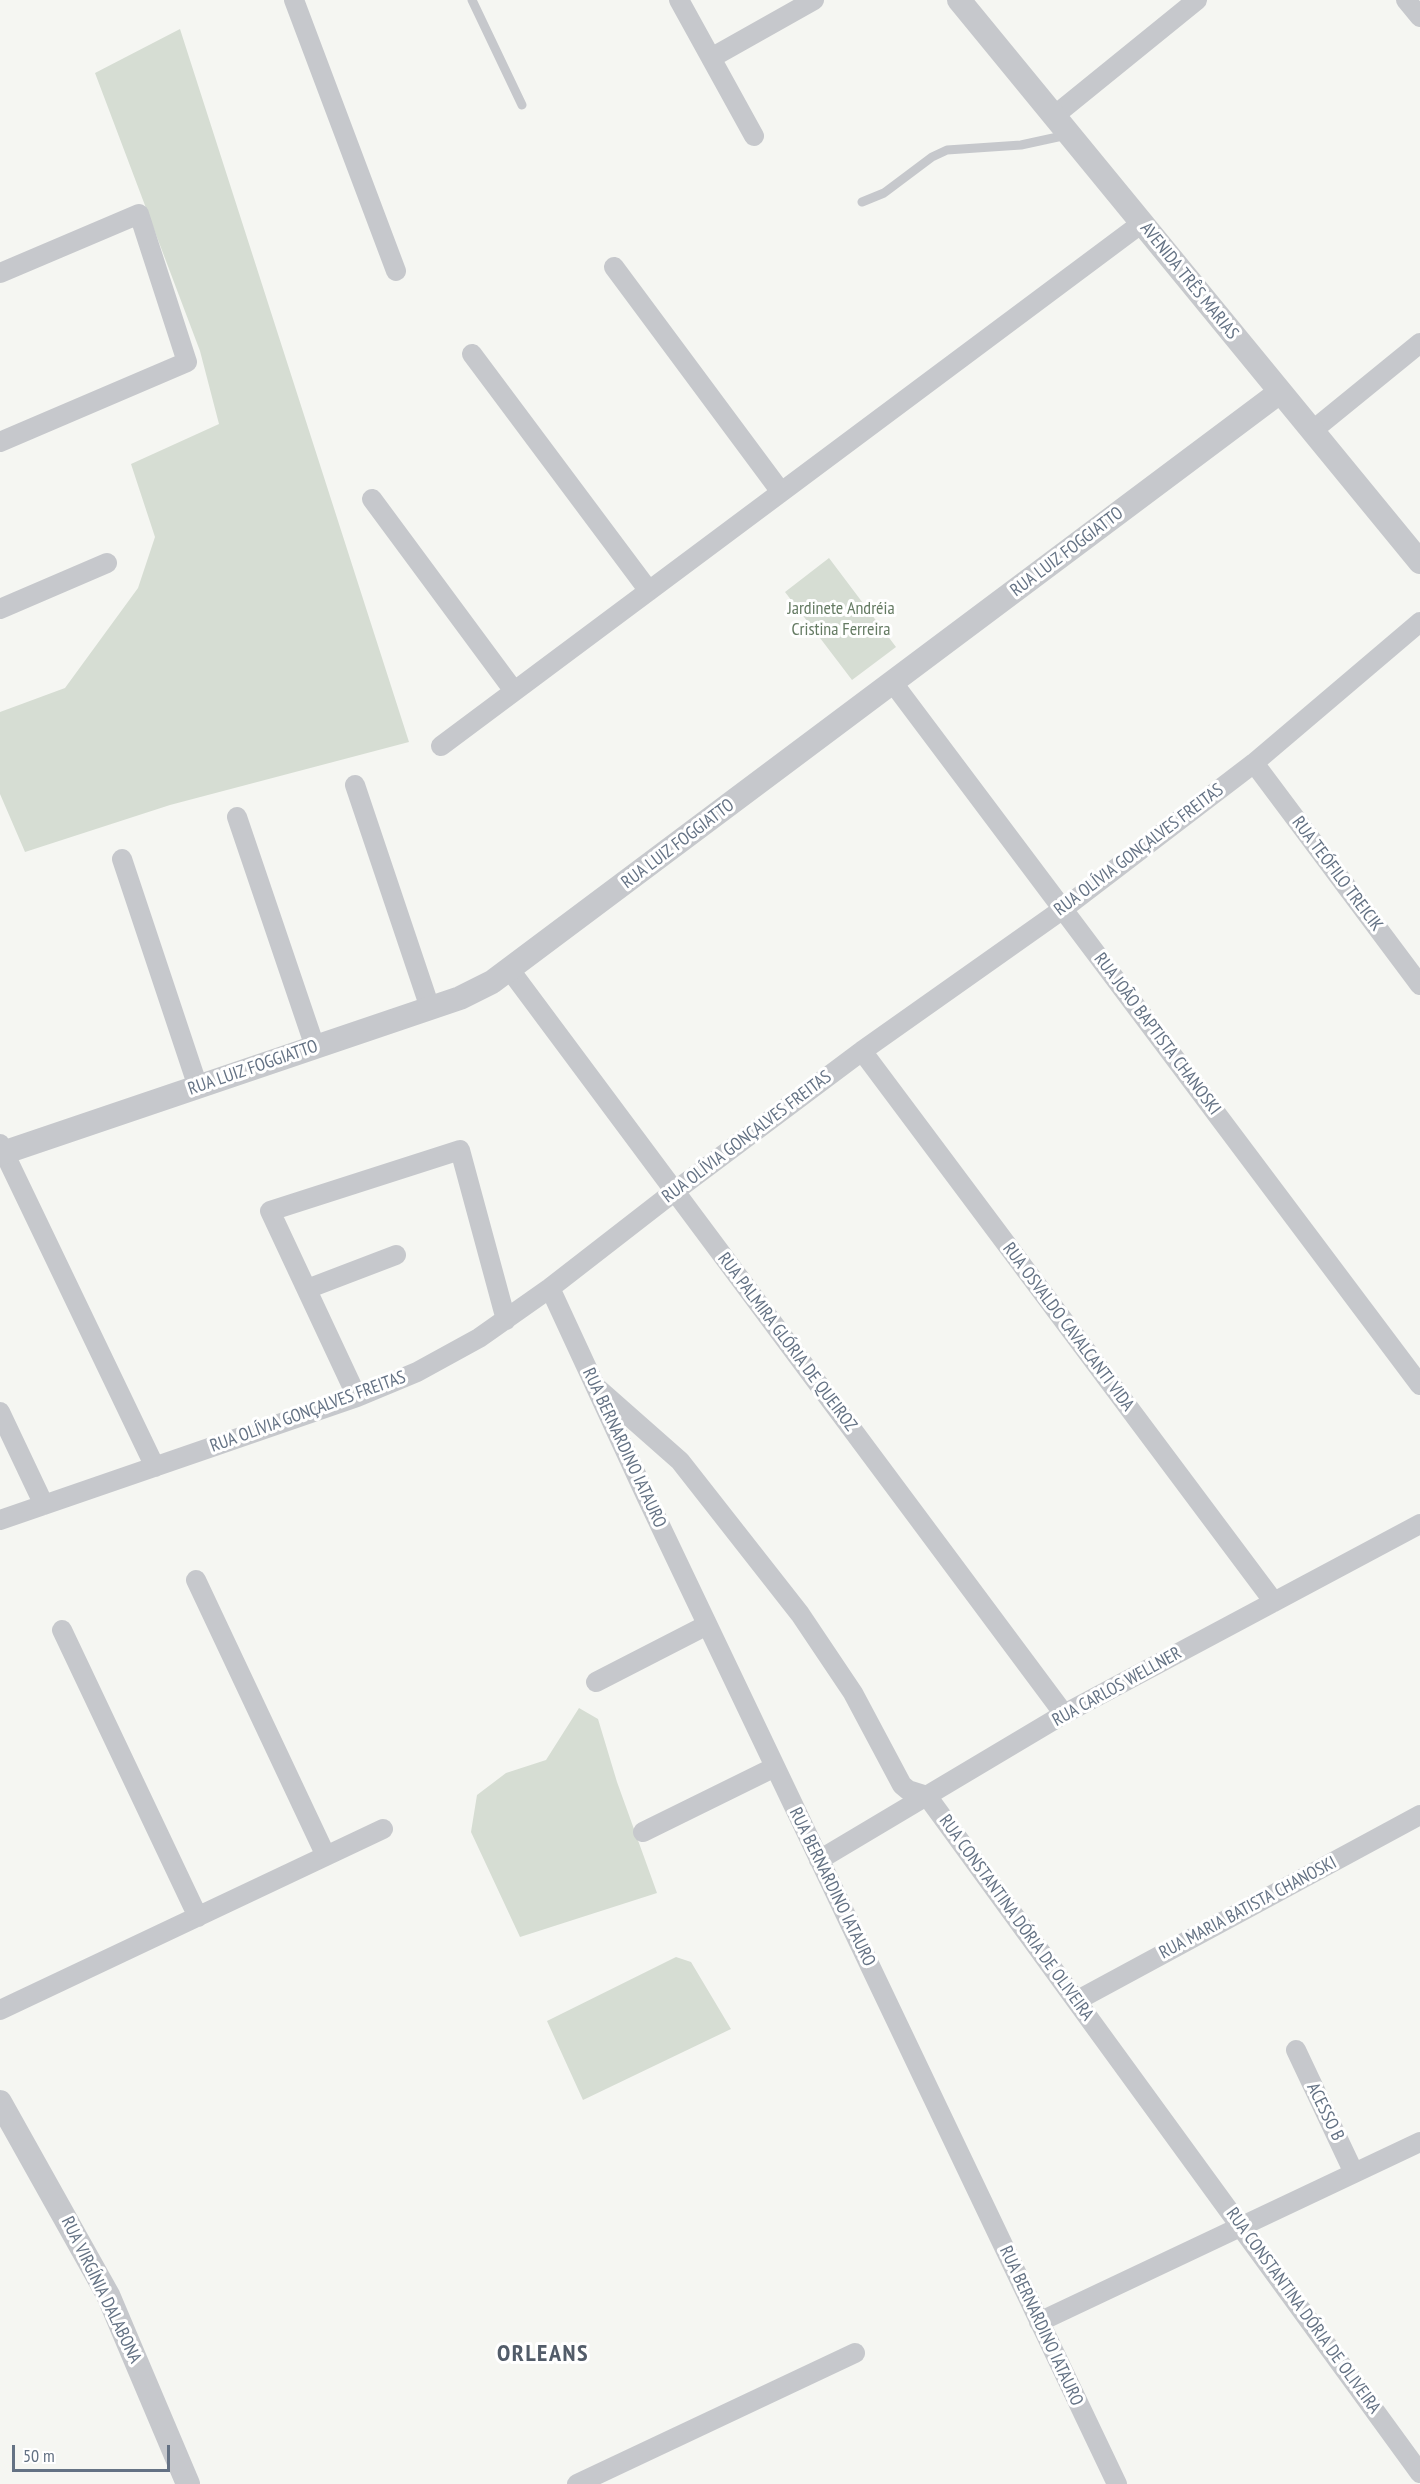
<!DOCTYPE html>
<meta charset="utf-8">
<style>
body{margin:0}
#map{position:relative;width:1420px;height:2484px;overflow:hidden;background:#f5f6f2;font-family:"PT Sans Narrow",sans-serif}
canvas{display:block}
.scale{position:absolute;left:12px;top:2445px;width:158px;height:27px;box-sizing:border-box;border:3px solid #647284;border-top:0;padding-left:8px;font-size:18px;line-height:21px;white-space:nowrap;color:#647284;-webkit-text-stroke:4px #fff;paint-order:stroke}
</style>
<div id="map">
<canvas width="1420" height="2484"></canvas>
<div class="scale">50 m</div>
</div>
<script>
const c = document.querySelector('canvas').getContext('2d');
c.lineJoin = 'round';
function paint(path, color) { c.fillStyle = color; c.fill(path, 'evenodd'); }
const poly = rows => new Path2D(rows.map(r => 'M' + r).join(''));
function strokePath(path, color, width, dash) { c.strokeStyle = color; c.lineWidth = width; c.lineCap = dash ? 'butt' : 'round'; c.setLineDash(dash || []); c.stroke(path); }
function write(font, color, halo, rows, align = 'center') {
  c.font = font + ' "PT Sans Narrow",sans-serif'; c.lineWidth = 6; c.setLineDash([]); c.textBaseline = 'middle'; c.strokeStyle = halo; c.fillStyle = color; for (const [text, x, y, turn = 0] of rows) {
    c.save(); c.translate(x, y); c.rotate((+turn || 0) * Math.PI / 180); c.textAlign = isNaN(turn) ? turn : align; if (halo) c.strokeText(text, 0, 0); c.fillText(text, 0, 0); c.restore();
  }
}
paint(poly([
 [180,29,409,742,170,805,25,852,0,794,0,712,65,688,138,588,155,537,131,464,219,424,200,351,95,73],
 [829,558,896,647,852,680,785,592],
 [579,1708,598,1719,617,1782,657,1893,520,1937,471,1832,477,1795,506,1773,546,1760],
 [676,1957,691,1962,731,2029,583,2100,547,2021]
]), '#d6ddd3');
strokePath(poly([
 [472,0,522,105],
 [862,202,884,193,932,157,947,150,1021,145,1067,135]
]), '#c6c8cc', 9);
strokePath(poly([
 [294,0,396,271],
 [679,0,754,136],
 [1406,0,1420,17],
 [711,58,814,0],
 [1054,116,1197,0],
 [614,267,781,492],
 [0,273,139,214,187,362,0,442],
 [472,354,649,591],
 [1312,431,1420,343],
 [372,499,514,691],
 [0,609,107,563],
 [893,683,1420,1385],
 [441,746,1142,223],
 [1254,763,1420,985],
 [355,785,430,1008],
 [237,817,315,1047],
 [122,859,198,1087],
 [510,970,1064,1714],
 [862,1051,1274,1602],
 [0,1144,155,1467],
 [550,1288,647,1498,1117,2484],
 [307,1289,396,1255],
 [595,1386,680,1461,800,1614,853,1693,902,1785,908,1790,927,1796,1420,2473],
 [357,1397,270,1211,460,1150,506,1320],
 [0,1412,44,1505],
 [0,1520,357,1397,417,1372,479,1338,550,1288,675,1191,862,1051,1063,909,1254,763,1420,622],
 [196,1580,326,1856],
 [62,1630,198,1917],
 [596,1682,707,1625],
 [643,1832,775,1767],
 [819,1860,1064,1714,1420,1524],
 [1076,2001,1420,1815],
 [0,2010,383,1829],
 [1296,2050,1354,2173],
 [1039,2322,1420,2142],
 [577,2484,855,2353]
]), '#c6c8cc', 20);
strokePath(poly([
 [959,0,1420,562],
 [0,1154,460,998,492,982,1280,392],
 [0,2102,108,2295,188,2484]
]), '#c6c8cc', 24);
write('18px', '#647284', '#fff', [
 ["AVENIDA TRÊS MARIAS",1189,281,51],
 ["RUA LUIZ FOGGIATTO",1067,552,-37],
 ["RUA LUIZ FOGGIATTO",678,844,-37],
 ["RUA OLÍVIA GONÇALVES FREITAS",1139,850,-37],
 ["RUA TEÓFILO TREICIK",1337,874,53],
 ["RUA JOÃO BAPTISTA CHANOSKI",1157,1034,53],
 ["RUA LUIZ FOGGIATTO",253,1068,-19],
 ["RUA OLÍVIA GONÇALVES FREITAS",747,1137,-37],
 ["RUA OSVALDO CAVALCANTI VIDA",1068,1327,53],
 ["RUA PALMIRA GLÓRIA DE QUEIROZ",787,1342,53],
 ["RUA OLÍVIA GONÇALVES FREITAS",308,1412,-20],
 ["RUA BERNARDINO IATAURO",624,1448,65],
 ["RUA CARLOS WELLNER",1117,1687,-29],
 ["RUA BERNARDINO IATAURO",832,1887,64],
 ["RUA MARIA BATISTA CHANOSKI",1248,1908,-28],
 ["RUA CONSTANTINA DÓRIA DE OLIVEIRA",1016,1918,54],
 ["ACESSO B",1325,2112,64],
 ["RUA VIRGÍNIA DALABONA",101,2290,64],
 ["RUA CONSTANTINA DÓRIA DE OLIVEIRA",1303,2311,54],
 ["RUA BERNARDINO IATAURO",1041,2326,65]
]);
write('18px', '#657b63', '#fff', [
 ["Jardinete Andréia",841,609],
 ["Cristina Ferreira",841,630]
]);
c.letterSpacing = '1.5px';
write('bold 24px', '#525c69', '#fff', [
 ["ORLEANS",543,2354]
]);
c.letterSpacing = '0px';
</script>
